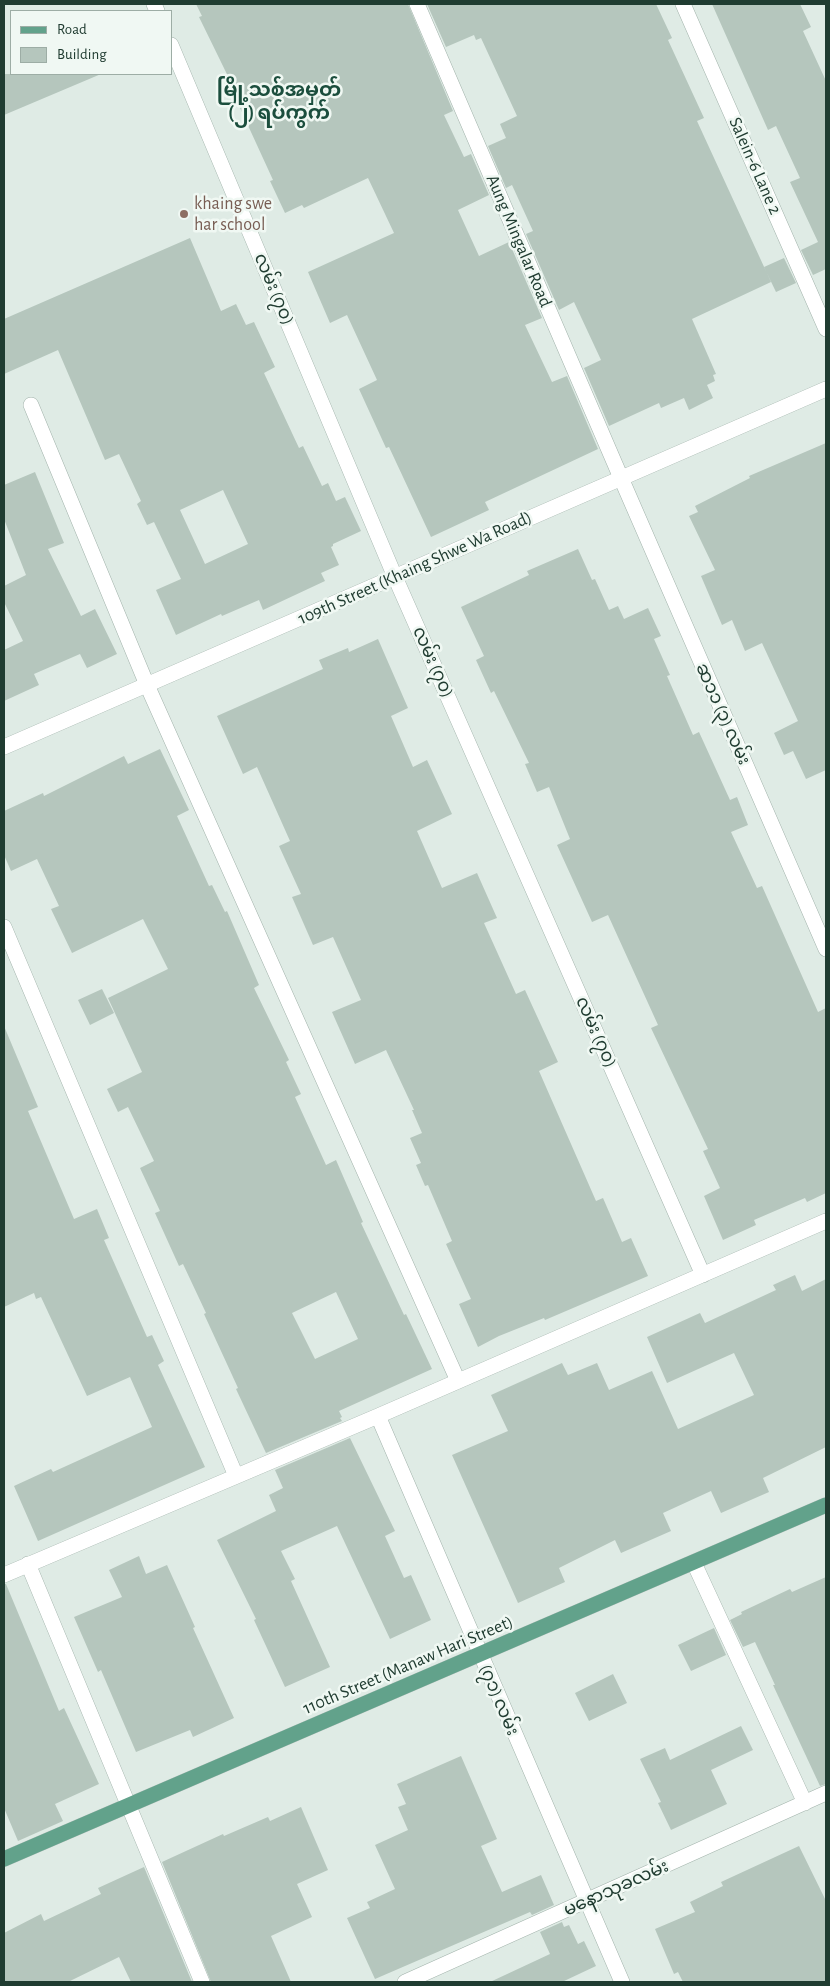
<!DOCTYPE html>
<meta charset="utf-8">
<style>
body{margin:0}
#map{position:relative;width:830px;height:1986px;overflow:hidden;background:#dfebe5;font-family:"Alegreya Sans",sans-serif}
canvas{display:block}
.frame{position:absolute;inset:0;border:5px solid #203c31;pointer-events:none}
.legend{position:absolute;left:10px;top:10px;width:162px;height:65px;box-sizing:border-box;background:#f0f8f3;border:1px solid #9dada5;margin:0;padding:6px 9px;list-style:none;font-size:15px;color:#203c31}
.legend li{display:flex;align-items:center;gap:10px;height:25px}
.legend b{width:25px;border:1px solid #9dada5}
</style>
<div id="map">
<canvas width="830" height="1986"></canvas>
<div class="frame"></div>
<ul class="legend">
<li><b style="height:6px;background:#62a28b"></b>Road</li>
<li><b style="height:14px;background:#b5c6bd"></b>Building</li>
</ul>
</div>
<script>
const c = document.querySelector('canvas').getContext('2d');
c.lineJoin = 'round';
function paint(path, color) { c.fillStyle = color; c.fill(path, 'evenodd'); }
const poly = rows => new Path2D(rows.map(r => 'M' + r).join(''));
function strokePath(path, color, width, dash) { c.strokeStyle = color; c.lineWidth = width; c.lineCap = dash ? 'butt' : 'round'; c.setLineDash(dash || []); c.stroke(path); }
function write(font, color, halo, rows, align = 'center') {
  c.font = font + ' "Alegreya Sans","Noto Sans Myanmar",sans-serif'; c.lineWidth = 5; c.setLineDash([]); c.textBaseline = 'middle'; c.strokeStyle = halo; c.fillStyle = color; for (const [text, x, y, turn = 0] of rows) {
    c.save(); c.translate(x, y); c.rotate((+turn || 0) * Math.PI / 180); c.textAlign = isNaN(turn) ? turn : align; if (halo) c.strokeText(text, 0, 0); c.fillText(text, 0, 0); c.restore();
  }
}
paint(poly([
 [196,4,408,4,453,111,444,115,464,157,471,154,489,195,458,210,479,256,509,242,542,318,525,325,552,382,567,376,598,449,485,502,489,510,431,537,389,447,386,448,359,389,377,380,347,315,330,323,308,272,394,233,368,178,304,208,302,205,285,213,270,181,273,180,240,108,243,107,199,17,202,16],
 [427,4,656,4,672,38,668,40,704,118,697,121,771,282,692,319,716,374,713,375,715,381,707,385,713,398,689,410,684,398,661,408,659,403,609,426,584,368,601,360,574,302,559,310,526,234,533,231,512,185,506,188,488,146,506,138,500,124,517,116,481,38,476,40,474,35,446,47],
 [712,4,800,4,811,27,803,31,826,81,826,269,813,275,801,250,818,242,790,182,800,178,776,126,768,130],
 [4,74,101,74,4,115],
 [190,238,221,311,236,304,246,325,254,322,275,367,264,373,299,448,303,446,322,486,328,483,336,501,345,497,361,531,333,544,333,546,331,547,339,565,321,573,325,581,263,610,259,600,222,616,221,614,176,635,156,590,181,579,154,522,147,525,137,504,141,501,119,454,105,460,58,350,4,374,4,319],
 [223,490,248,544,205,564,180,510],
 [784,258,796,283,776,292,764,267],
 [826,443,826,770,806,779,793,751,784,755,774,733,798,721,762,643,745,651,732,620,722,625,701,576,715,570,689,516,698,512,695,506,750,478,749,476],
 [35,472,64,543,48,549,81,616,95,609,117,654,87,668,80,654,34,674,39,685,4,701,4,650,23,641,4,602,4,586,26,575,4,519,4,485],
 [578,549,592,580,595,579,609,610,618,606,624,619,648,608,661,636,654,639,670,675,667,676,693,735,699,732,730,800,737,797,748,825,731,832,757,888,762,886,818,1012,826,1008,826,1193,807,1202,805,1198,754,1220,756,1225,723,1240,704,1196,720,1188,703,1151,708,1149,651,1028,658,1025,608,915,592,922,557,845,570,839,549,787,537,792,525,764,529,763,494,691,491,693,476,660,484,656,461,607,529,575,527,571],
 [378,639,408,708,391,716,413,767,427,760,452,814,417,831,442,888,477,873,497,918,484,923,516,994,525,990,558,1062,539,1071,596,1201,603,1198,622,1242,631,1238,648,1276,545,1320,544,1318,499,1336,478,1347,459,1304,471,1299,446,1244,452,1241,428,1185,425,1186,416,1165,421,1163,410,1138,422,1133,412,1110,414,1110,386,1050,355,1064,332,1012,361,1000,333,937,313,945,292,897,301,894,279,846,290,841,257,767,243,774,217,716,323,669,319,660,348,648,349,652],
 [160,749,189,810,177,816,209,886,212,885,225,912,227,911,259,985,254,988,289,1060,286,1062,301,1094,295,1097,326,1165,336,1160,363,1222,361,1223,404,1315,406,1314,432,1369,339,1411,342,1417,340,1418,342,1421,266,1453,236,1389,238,1388,204,1314,206,1313,183,1264,179,1266,155,1213,160,1211,140,1168,154,1161,128,1107,118,1112,107,1089,142,1072,108,998,168,969,143,919,72,953,51,909,59,906,37,859,11,871,4,855,4,811,43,793,44,796,124,756,128,764],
 [336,1292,358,1339,315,1359,292,1313],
 [102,989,114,1013,90,1025,78,1000],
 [4,1026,38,1107,28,1111,74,1219,97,1209,109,1238,104,1240,147,1337,152,1335,164,1361,158,1365,205,1467,38,1541,14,1486,51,1469,53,1472,152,1427,130,1377,87,1396,41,1297,36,1299,34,1293,4,1307],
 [795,1275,802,1291,826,1279,826,1447,763,1478,769,1492,721,1513,711,1491,663,1513,671,1531,621,1553,615,1540,559,1568,565,1582,518,1603,452,1455,508,1431,491,1395,562,1363,568,1375,597,1363,609,1390,652,1371,678,1429,754,1395,734,1353,667,1383,647,1337,700,1313,705,1323,776,1290,773,1285],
 [350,1438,395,1531,385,1536,404,1578,411,1575,431,1620,390,1639,337,1526,281,1551,295,1579,291,1581,330,1667,285,1687,254,1620,256,1619,217,1540,276,1511,269,1495,283,1488,275,1470],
 [139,1556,146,1574,167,1565,195,1627,193,1628,234,1718,193,1737,190,1730,136,1752,101,1670,98,1672,74,1617,122,1597,109,1570],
 [826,1577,826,1784,820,1786,773,1685,775,1685,755,1642,743,1647,730,1620,742,1614,741,1612,790,1589,792,1592],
 [4,1584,6,1584,59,1711,64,1708,99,1784,55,1804,63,1821,18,1841,4,1808],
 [714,1628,726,1655,691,1671,678,1645],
 [613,1674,627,1703,589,1721,575,1693],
 [741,1726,753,1750,711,1770,727,1804,671,1830,658,1803,661,1802,640,1759,665,1748,670,1760],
 [461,1756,497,1839,481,1846,502,1892,541,1875,554,1905,532,1915,530,1912,375,1979,347,1918,370,1908,367,1902,395,1889,375,1845,408,1830,398,1807,406,1804,397,1784],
 [301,1807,328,1870,297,1884,312,1917,271,1936,291,1982,211,1982,162,1862,223,1834,224,1836,268,1817,270,1821],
 [799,1846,826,1901,826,1982,683,1982,678,1972,674,1974,655,1929,695,1912,690,1902,723,1886,721,1882],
 [144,1867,192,1982,131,1982,119,1957,68,1982,4,1982,4,1933,41,1914,44,1921,101,1894,98,1888],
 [562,1922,564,1927,569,1925,578,1944,584,1941,596,1966,562,1982,490,1982,550,1954,540,1932]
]), '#b5c6bd');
const minor = poly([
 [154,4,157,11],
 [417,4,621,478,826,949],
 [683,4,826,329],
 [171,45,395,577,703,1275],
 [31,405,147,685,458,1381],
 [4,747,826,389],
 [4,927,236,1476],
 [378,1416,622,1982],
 [694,1563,805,1803],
 [28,1564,202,1982],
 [4,1575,378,1416,826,1221],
 [405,1982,826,1793]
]);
const major = poly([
 [4,1859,826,1505]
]);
strokePath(minor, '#a2b3ab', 16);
strokePath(major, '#c1c8c5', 16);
strokePath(minor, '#fff', 15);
strokePath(major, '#62a28b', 15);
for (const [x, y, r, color] of [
 [184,214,5,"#8d6e63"]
]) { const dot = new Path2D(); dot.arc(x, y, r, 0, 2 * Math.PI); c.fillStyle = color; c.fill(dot); strokePath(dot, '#f0f8f3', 2); }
write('18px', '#203c31', '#f0f8f3', [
 ["Salein-6 Lane 2",755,166,66],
 ["Aung Mingalar Road",519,241,67],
 ["လမ်း (၇၀)",274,289,67],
 ["109th Street (Khaing Shwe Wa Road)",415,568,-24],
 ["လမ်း (၇၀)",433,662,66],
 ["ဆ၁၁ (၃) လမ်း",723,714,66],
 ["လမ်း (၇၀)",596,1032,66],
 ["110th Street (Manaw Hari Street)",408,1665,-23],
 ["(၇၁) လမ်း",499,1700,67],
 ["မနောသုခလမ်း",616,1888,-24]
]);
write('18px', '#785e54', '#f0f8f3', [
 ["khaing swe",194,204],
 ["har school",194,225]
], 'left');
write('bold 20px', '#1b4e3d', '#f0f8f3', [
 ["မြို့သစ်အမှတ်",279,90],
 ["(၂) ရပ်ကွက်",279,113]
]);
</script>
